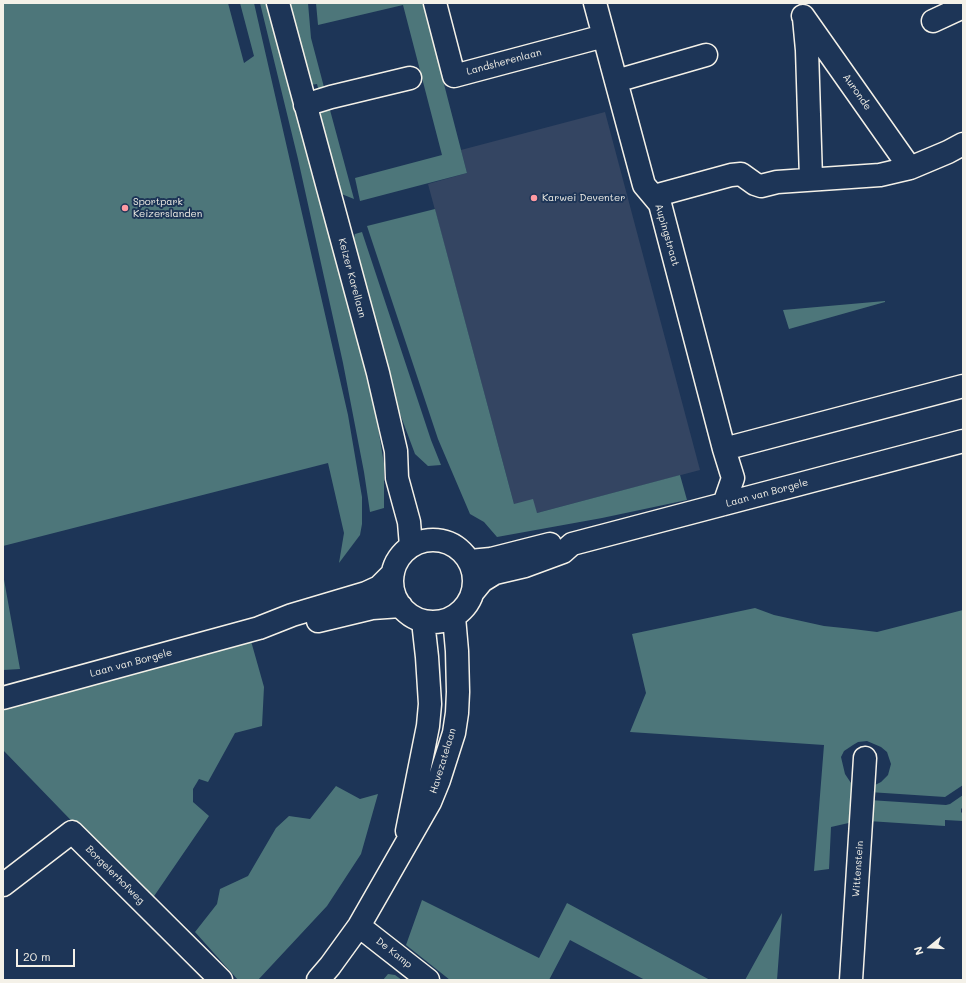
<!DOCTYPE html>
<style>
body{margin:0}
#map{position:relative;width:966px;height:983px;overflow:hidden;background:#1d3557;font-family:Mali,sans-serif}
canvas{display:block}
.frame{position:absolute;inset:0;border:4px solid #f4f1e8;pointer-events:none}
.north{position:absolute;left:910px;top:927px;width:40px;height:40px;-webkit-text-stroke:3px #1d3557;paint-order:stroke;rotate:252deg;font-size:11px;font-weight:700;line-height:16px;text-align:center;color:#f4f1e8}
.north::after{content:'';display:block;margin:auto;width:14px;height:18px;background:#f4f1e8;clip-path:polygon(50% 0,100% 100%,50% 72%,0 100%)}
.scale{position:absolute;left:16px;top:949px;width:59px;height:18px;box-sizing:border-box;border:2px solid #f4f1e8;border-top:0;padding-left:5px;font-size:12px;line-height:14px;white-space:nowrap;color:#f4f1e8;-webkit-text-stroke:3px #1d3557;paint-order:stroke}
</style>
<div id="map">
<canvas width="966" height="983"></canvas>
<div class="frame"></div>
<div class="north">N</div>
<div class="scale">20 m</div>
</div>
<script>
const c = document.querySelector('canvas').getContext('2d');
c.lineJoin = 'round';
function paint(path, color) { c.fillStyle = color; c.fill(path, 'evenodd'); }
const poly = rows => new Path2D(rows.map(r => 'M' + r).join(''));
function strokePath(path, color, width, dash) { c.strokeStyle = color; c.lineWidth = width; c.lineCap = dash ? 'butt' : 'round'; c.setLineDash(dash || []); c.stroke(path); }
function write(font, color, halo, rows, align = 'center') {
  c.font = font + ' Mali,sans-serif'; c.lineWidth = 4; c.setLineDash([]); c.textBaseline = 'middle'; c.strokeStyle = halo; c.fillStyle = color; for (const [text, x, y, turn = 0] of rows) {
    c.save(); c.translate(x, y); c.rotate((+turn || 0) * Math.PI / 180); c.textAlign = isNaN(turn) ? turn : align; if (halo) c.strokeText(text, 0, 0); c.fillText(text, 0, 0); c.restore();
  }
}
paint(poly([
 [605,112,700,470,537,513,514,504,428,184,467,173,461,150]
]), '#344562');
paint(poly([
 [3,3,228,3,244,63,254,56,240,3,254,3,348,415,362,497,362,524,360,535,339,563,344,533,328,463,3,546],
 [260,3,268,3,372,390,384,464,384,508,370,512,364,472,343,363,298,159],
 [289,3,308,3,311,38,325,91,319,92,317,84,311,85],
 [316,3,423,3,467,173,360,201,355,178,442,155,403,5,318,25],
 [330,110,354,199,339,193,318,112],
 [435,209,514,504,533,499,537,513,680,475,687,500,602,518,497,537,484,522,470,514,438,439,367,226],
 [362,232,431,440,441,465,428,466,415,454,390,387,352,245,355,234],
 [885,301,885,302,789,329,783,310],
 [3,574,20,669,3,670],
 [755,608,774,615,824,626,853,629,877,632,963,610,963,785,945,797,869,792,869,789,875,785,881,782,888,775,891,764,887,752,881,747,867,741,858,742,853,745,844,751,841,757,845,774,853,786,853,822,831,827,829,869,814,871,824,745,630,732,646,693,632,634],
 [251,641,264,687,262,726,235,733,208,782,199,779,193,789,193,802,209,816,150,902,3,750,3,708],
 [336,786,360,799,378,794,361,854,327,906,258,980,238,980,195,932,217,904,220,889,248,876,276,828,289,816,310,819],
 [963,795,963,807,961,809,961,812,963,814,963,821,945,820,945,826,868,821,869,800,946,805,950,804],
 [422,900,539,958,567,903,710,980,645,980,570,940,549,980,450,980,406,945],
 [782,913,777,980,745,980],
 [388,974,395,975,402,980,383,980]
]), '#4d767a');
const minor = poly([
 [278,3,378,373,396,451,397,478,409,522,411,546],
 [435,3,454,76,604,36],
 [595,3,644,185,660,204,724,449,733,478,724,504],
 [803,16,910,168],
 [804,18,807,50,811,179],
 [933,21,963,7],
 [616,81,706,55],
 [305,105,331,97,410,78],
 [654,196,731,175,741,174,755,184,761,186,777,182,880,175,910,168,948,152,963,144],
 [724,449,963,386],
 '392 581a41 41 0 1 1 82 0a41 41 0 1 1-82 0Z',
 [470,561,491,559,550,544],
 [473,592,482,581,495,573,525,566,563,552,572,544,963,441],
 [318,621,372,608,401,606],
 [3,698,259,628,292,615,366,593,379,587,393,573],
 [407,831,428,726,430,704,427,657,423,621],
 [3,885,72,832,221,980],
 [359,926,428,980],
 [318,980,330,966,359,926,430,802,439,780,454,733,457,713,458,692,457,651,454,617],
 [851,980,865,758]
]);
strokePath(minor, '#f4f1e8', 25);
strokePath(minor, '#1d3557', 22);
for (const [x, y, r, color] of [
 [534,198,4,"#ff9aa2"],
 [125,208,4,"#ff9aa2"]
]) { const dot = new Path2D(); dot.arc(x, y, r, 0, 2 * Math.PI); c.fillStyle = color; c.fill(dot); strokePath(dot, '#1d3557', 1.5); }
write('10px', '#f4f1e8', '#1d3557', [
 ["Landsherenlaan",504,62,-15],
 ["Auronde",857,92,55],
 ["Aupingstraat",667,235,74],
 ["Keizer Karellaan",352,278,75],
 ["Laan van Borgele",767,493,-15],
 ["Laan van Borgele",131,663,-15],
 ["Havezatelaan",443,761,-73],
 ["Wittenstein",858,869,-86],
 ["Borgelerhofweg",115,875,45],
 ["De Kamp",394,953,38]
]);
write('10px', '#f4f1e8', '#1d3557', [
 ["Karwei Deventer",542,198],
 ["Sportpark",133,202],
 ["Keizerslanden",133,214]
], 'left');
</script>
